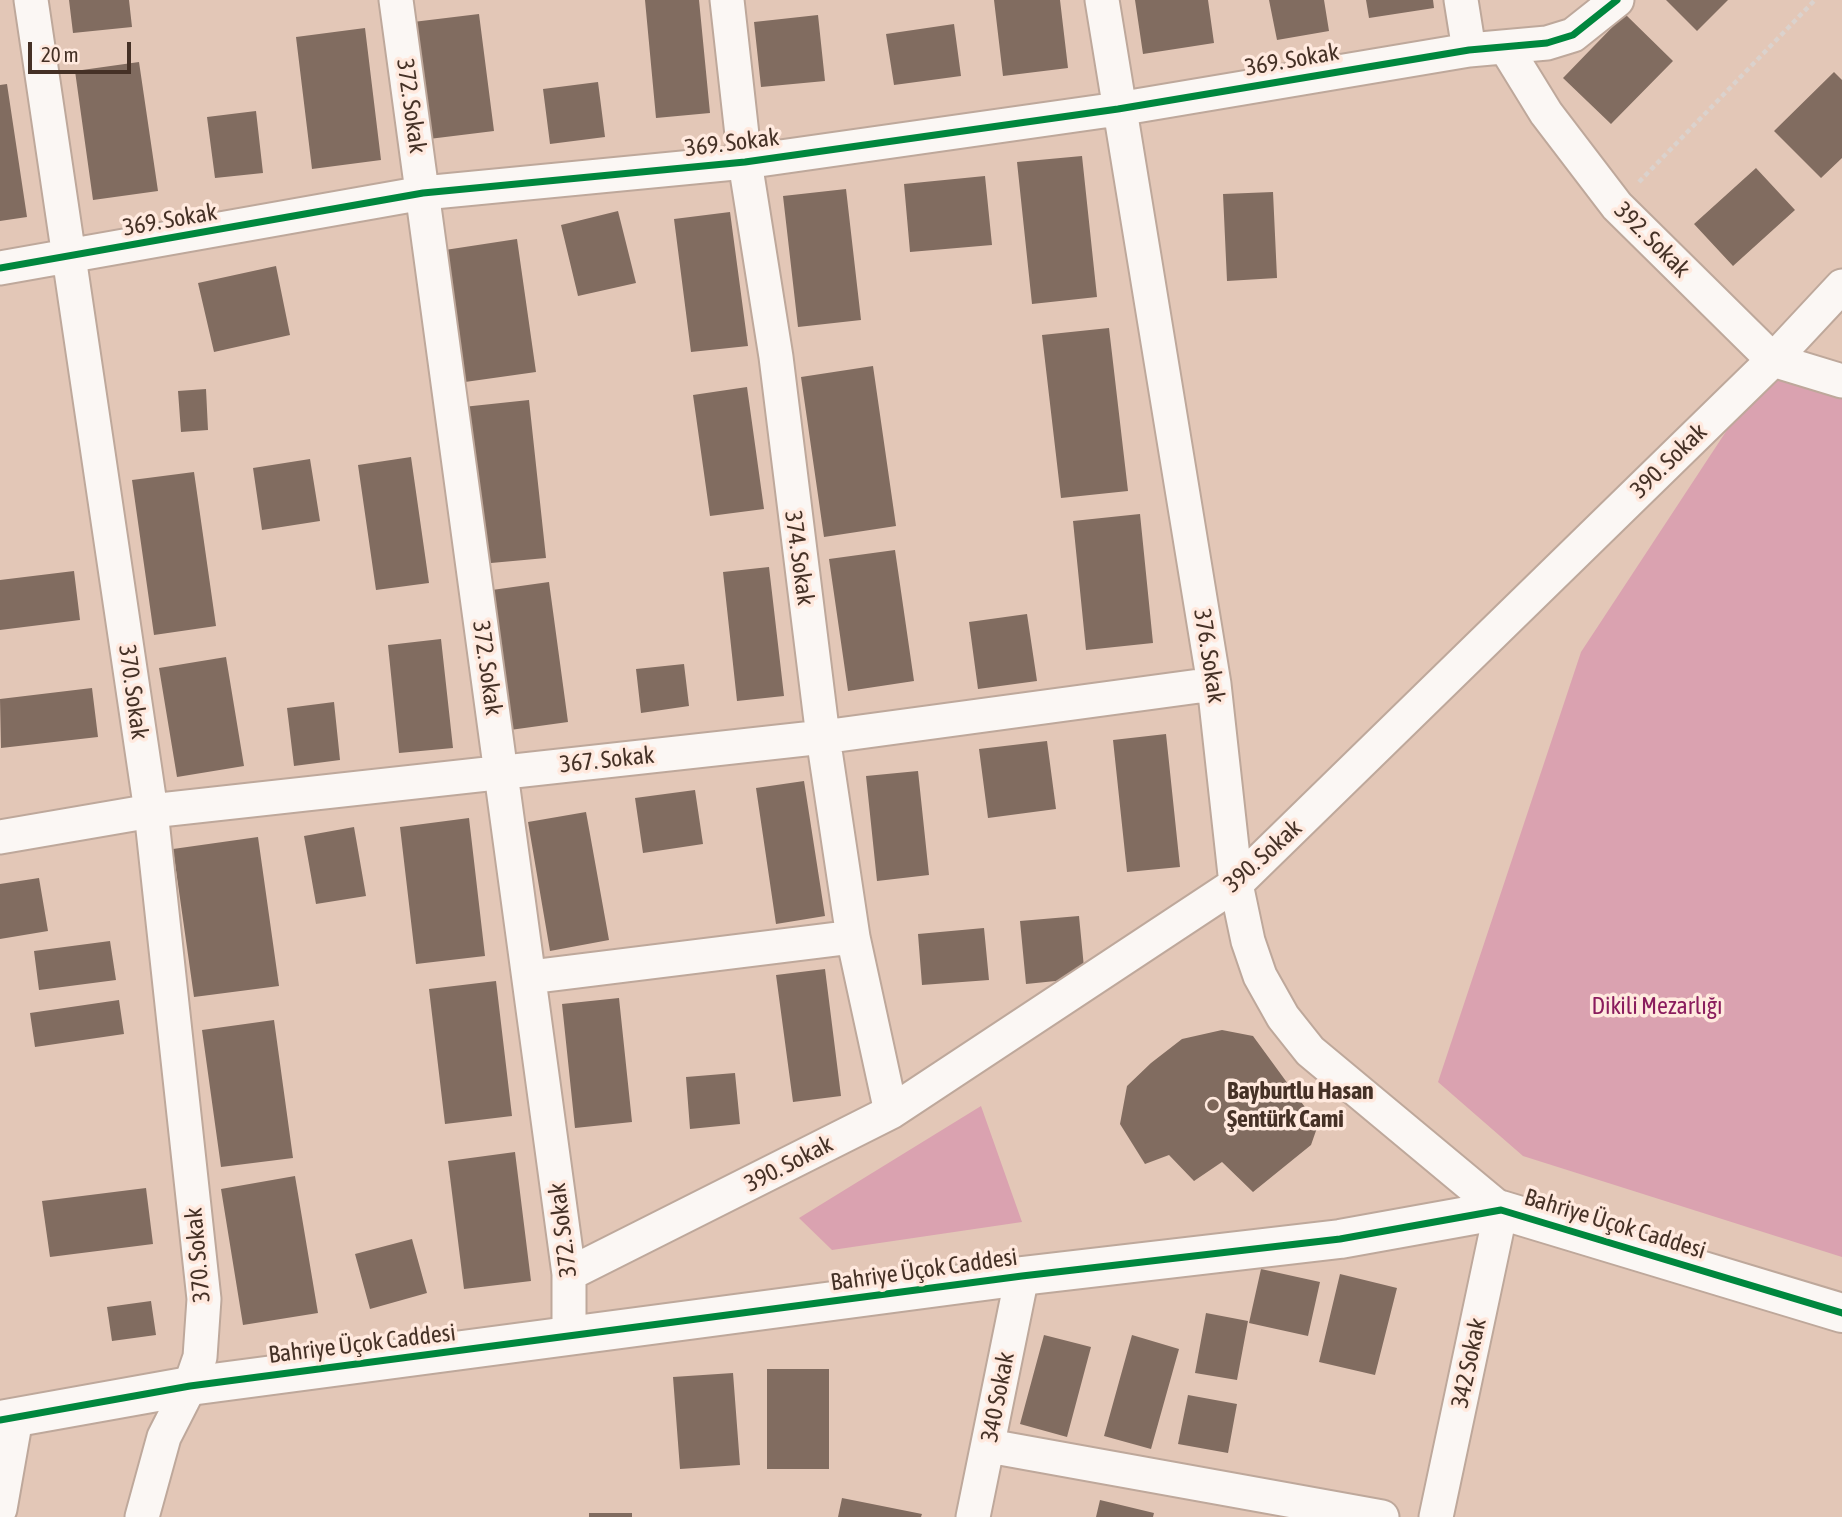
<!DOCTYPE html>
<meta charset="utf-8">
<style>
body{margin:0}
#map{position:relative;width:1842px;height:1517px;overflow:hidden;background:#e3c7b7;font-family:"Asap Condensed",sans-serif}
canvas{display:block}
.scale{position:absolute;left:28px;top:42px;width:103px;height:32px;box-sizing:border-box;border:4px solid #453126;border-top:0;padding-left:9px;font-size:21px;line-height:24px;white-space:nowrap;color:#453126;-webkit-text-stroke:5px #ffe9de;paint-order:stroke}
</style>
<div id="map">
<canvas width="1842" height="1517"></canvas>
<div class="scale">20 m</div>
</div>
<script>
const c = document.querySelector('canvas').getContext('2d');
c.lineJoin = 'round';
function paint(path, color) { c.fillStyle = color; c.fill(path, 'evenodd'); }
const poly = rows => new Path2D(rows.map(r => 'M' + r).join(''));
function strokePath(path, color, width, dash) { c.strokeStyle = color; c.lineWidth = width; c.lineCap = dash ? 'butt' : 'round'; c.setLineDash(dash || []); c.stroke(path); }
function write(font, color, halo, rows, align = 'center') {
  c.font = font + ' "Asap Condensed",sans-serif'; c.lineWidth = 7; c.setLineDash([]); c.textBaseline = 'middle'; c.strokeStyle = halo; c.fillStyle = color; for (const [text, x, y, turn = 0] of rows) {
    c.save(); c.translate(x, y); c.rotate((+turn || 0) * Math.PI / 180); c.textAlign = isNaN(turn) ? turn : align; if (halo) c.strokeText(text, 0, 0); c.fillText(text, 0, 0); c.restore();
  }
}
paint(poly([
 [1773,360,1842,381,1842,1257,1523,1156,1438,1082,1581,652],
 [981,1106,1022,1222,832,1250,799,1218]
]), '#daa2b0');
paint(poly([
 [69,0,129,0,132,27,73,33],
 [645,0,699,0,710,113,656,118],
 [994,0,1060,0,1068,68,1003,76],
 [1135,0,1208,0,1214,43,1143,54],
 [1269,0,1324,0,1329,31,1277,40],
 [1366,0,1433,0,1434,8,1369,18],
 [1666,0,1728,0,1697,31],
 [479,14,494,131,429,139,413,22],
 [1625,14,1673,61,1611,124,1563,78],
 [818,15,825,81,761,87,754,22],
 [954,24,961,76,894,85,886,34],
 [365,28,381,160,312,169,296,37],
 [139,62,158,191,93,200,75,71],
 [1834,72,1842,80,1842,158,1821,178,1774,131],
 [598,82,605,137,550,144,543,89],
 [7,84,27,217,0,221,0,85],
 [256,111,263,173,215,178,207,117],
 [1082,156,1097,297,1032,304,1017,162],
 [1756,168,1795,210,1733,266,1694,224],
 [985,176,992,245,910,252,904,184],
 [846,189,861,320,798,327,783,196],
 [1273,192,1277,278,1227,281,1223,194],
 [618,211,636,283,578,296,561,225],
 [730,212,748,346,691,352,674,219],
 [517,239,536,372,465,382,445,250],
 [276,266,290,335,214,352,198,283],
 [1109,328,1128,491,1061,498,1042,335],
 [873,366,896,526,824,537,801,377],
 [747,387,764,509,710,516,693,395],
 [206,389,208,430,181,432,178,391],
 [529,400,546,558,480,564,463,407],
 [411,457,429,583,376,590,358,465],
 [310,459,320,521,262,530,253,468],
 [194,472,216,626,154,635,132,480],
 [1140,514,1153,643,1086,650,1073,521],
 [895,550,914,681,848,691,829,559],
 [769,567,784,696,737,701,723,572],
 [74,571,80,620,0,630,0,580],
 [549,582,568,722,510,730,492,590],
 [1027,614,1037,681,978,689,969,622],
 [441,639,453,748,399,753,388,645],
 [226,657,244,766,177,777,159,668],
 [684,664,689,706,641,713,636,669],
 [92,688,98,737,1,748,0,699],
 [334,702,340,760,294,766,287,708],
 [1166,734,1180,867,1127,872,1113,740],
 [1047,741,1056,809,988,818,979,749],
 [918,771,929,875,877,881,866,776],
 [804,781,825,916,776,924,756,788],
 [695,790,703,844,643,853,635,798],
 [586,812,609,940,550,951,528,822],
 [469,818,485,956,416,964,400,827],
 [354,827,366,896,316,904,304,836],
 [258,837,279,986,194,997,173,849],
 [39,878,48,931,0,939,0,884],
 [1079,916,1085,978,1026,984,1020,921],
 [984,928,989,980,922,985,918,934],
 [110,941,116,980,39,990,34,951],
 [825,969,841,1096,793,1102,776,975],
 [496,981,512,1116,445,1124,429,989],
 [619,998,632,1122,575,1128,562,1004],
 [119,1000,124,1034,35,1047,30,1013],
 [274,1020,293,1158,221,1167,202,1030],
 [1222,1030,1253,1036,1318,1125,1311,1145,1253,1192,1222,1162,1194,1181,1169,1155,1145,1164,1120,1124,1127,1086,1151,1063,1182,1039],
 [735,1073,740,1124,690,1129,686,1077],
 [515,1152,531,1281,464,1289,448,1161],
 [295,1176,318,1313,243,1325,221,1189],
 [146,1188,153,1244,50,1257,42,1201],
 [412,1239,427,1293,370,1309,355,1254],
 [1261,1269,1320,1282,1308,1336,1249,1323],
 [1340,1274,1397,1288,1375,1375,1319,1362],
 [151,1301,156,1335,112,1341,107,1307],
 [1206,1313,1248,1321,1237,1380,1195,1373],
 [1044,1335,1091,1347,1067,1437,1020,1424],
 [1132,1335,1179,1349,1151,1449,1104,1436],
 [767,1369,829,1369,829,1469,767,1469],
 [733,1373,740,1465,680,1469,673,1377],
 [1188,1395,1237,1404,1228,1453,1178,1444],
 [842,1498,922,1514,921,1517,838,1517],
 [1100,1500,1154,1513,1153,1517,1096,1517],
 [589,1513,632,1513,632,1517,589,1517]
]), '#816c60');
const minor = poly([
 [31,0,151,811,204,1299,200,1357,190,1386,164,1437,142,1517],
 [396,0,569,1274,569,1337],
 [727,0,745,162,776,357,823,737,853,937,891,1112],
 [1102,0,1214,684,1236,884,1248,941,1260,976,1283,1017,1310,1051,1501,1210,1436,1517],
 [1461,0,1469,50],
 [1506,48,1546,113,1617,206,1773,360,1842,381],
 [0,268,423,193,745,162,1118,109,1469,50,1547,43,1573,35,1617,0],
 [0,837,151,811,823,737,1214,684],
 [530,977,853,937],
 [569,1274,891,1112,1236,884,1773,360,1842,286],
 [989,1446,1382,1517],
 [0,1509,16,1418],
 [973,1517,1022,1276]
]);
const tertiary = poly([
 [0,1420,190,1386,1022,1276,1340,1239,1501,1210,1842,1313]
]);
strokePath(minor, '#bea89b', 37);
strokePath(tertiary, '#bea89b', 42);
strokePath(poly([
 [1639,182,1815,0]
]), '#dbd2cd', 4.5, [5, 3.5]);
strokePath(minor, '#fbf7f4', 33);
strokePath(tertiary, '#fbf7f4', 38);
strokePath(poly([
 [0,268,423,193,745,162,1118,109,1469,50,1547,43,1573,35,1617,0],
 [0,1420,190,1386,1022,1276,1340,1239,1501,1210,1842,1313]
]), '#00873e', 7);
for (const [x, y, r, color] of [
 [1213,1105,7,"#7c6659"]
]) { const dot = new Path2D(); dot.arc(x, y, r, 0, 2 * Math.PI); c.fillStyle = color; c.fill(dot); strokePath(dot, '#ffe9de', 2.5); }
write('24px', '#453126', '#ffe9de', [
 ["369. Sokak",1292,60,-10],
 ["372. Sokak",411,106,82],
 ["369. Sokak",732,143,-7],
 ["369. Sokak",170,220,-10],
 ["392. Sokak",1652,240,45],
 ["390. Sokak",1669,461,-44],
 ["374. Sokak",799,558,82],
 ["376. Sokak",1209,656,81],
 ["372. Sokak",487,668,82],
 ["370. Sokak",133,692,82],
 ["367. Sokak",607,760,-6],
 ["390. Sokak",1263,856,-42],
 ["390. Sokak",789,1164,-27],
 ["Bahriye Üçok Caddesi",1615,1224,17],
 ["372. Sokak",563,1230,-97],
 ["370. Sokak",198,1255,-95],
 ["Bahriye Üçok Caddesi",924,1270,-8],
 ["Bahriye Üçok Caddesi",362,1344,-7],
 ["342 Sokak",1469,1363,-78],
 ["340 Sokak",998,1397,-79]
]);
write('24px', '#8a1c5d', '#ffe9de', [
 ["Dikili Mezarlığı",1657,1006]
]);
write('bold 24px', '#453126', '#ffe9de', [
 ["Bayburtlu Hasan",1227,1091],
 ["Şentürk Cami",1227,1119]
], 'left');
</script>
